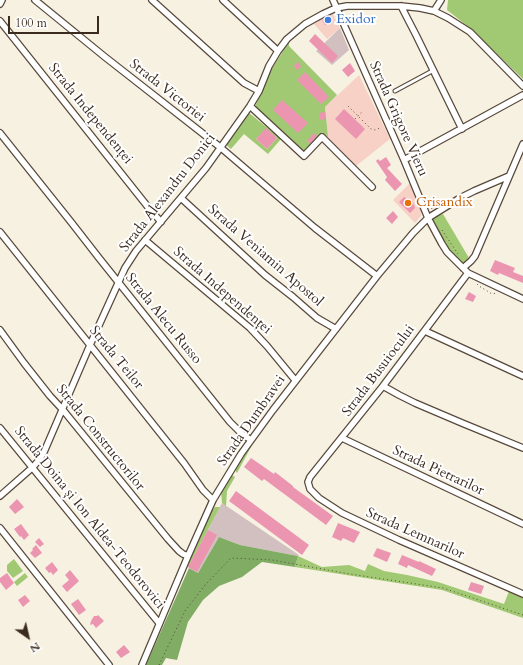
<!DOCTYPE html>
<meta charset="utf-8">
<style>
body{margin:0}
#map{position:relative;width:523px;height:665px;overflow:hidden;background:#f7f1e2;font-family:Cardo,serif}
canvas{display:block}
.north{position:absolute;left:8px;top:617px;width:40px;height:40px;-webkit-text-stroke:3px #fff;paint-order:stroke;rotate:146deg;font-size:11px;font-weight:700;line-height:16px;text-align:center;color:#3b2a1e}
.north::after{content:'';display:block;margin:auto;width:14px;height:18px;background:#3b2a1e;clip-path:polygon(50% 0,100% 100%,50% 72%,0 100%)}
.scale{position:absolute;left:8px;top:16px;width:91px;height:18px;box-sizing:border-box;border:2px solid #3b2a1e;border-top:0;padding-left:5px;font-size:12px;line-height:14px;white-space:nowrap;color:#3b2a1e;-webkit-text-stroke:3px #fff;paint-order:stroke}
</style>
<div id="map">
<canvas width="523" height="665"></canvas>
<div class="north">N</div>
<div class="scale">100 m</div>
</div>
<script>
const c = document.querySelector('canvas').getContext('2d');
c.lineJoin = 'round';
function paint(path, color) { c.fillStyle = color; c.fill(path, 'evenodd'); }
const poly = rows => new Path2D(rows.map(r => 'M' + r).join(''));
function strokePath(path, color, width, dash) { c.strokeStyle = color; c.lineWidth = width; c.lineCap = dash ? 'butt' : 'round'; c.setLineDash(dash || []); c.stroke(path); }
function write(font, color, halo, rows, align = 'center') {
  c.font = font + ' Cardo,serif'; c.lineWidth = 4; c.setLineDash([]); c.textBaseline = 'middle'; c.strokeStyle = halo; c.fillStyle = color; for (const [text, x, y, turn = 0] of rows) {
    c.save(); c.translate(x, y); c.rotate((+turn || 0) * Math.PI / 180); c.textAlign = isNaN(turn) ? turn : align; if (halo) c.strokeText(text, 0, 0); c.fillText(text, 0, 0); c.restore();
  }
}
paint(poly([
 [333,14,340,28,327,39,314,24,322,18],
 [359,75,390,139,356,166,328,137,325,107],
 [410,183,422,210,421,216,415,223,393,200]
]), '#f7d1c6');
paint(poly([
 [340,28,349,50,332,65,316,51],
 [222,503,299,555,298,556,240,545,219,537,198,573,188,567]
]), '#d2bfbf');
paint(poly([
 [448,0,523,0,523,79,470,28,447,10],
 [289,42,289,46,337,95,325,107,328,137,322,132,304,153,255,107,269,73],
 [248,112,281,139,268,154,244,134,231,149,225,144],
 [266,129,277,138,267,149,256,139],
 [443,214,469,258,463,264,446,247,439,234,432,218],
 [250,447,251,447,237,473,235,470],
 [232,475,235,477,227,491,226,506,222,503,221,492],
 [215,507,220,507,188,567,186,566,211,512],
 [298,556,322,567,349,565,365,571,368,564,384,571,407,575,438,582,504,604,509,591,523,597,523,618,442,590,295,567],
 [14,559,23,571,13,578,7,571,7,565],
 [25,573,28,577,17,586,14,582]
]), '#a1c872');
paint(poly([
 [219,537,240,545,298,556,295,567,262,562,242,577,219,586,203,600,188,622,177,660,166,658,162,665,146,665,189,568,198,573]
]), '#80ac64');
paint(poly([
 [331,16,333,21,325,25,322,20],
 [315,34,338,56,332,63,309,41],
 [299,62,301,67,296,70,294,65],
 [350,63,355,71,348,77,342,70],
 [305,72,329,97,321,104,297,80],
 [282,100,308,123,298,133,273,110],
 [344,109,365,129,356,139,335,119],
 [325,112,326,119,320,120,319,113],
 [266,128,277,138,267,149,256,139],
 [314,133,317,136,310,144,307,141],
 [386,157,391,165,387,168,402,184,395,191,385,180,387,177,376,161,378,159,380,161],
 [404,197,407,199,409,198,413,202,415,208,410,213,399,202],
 [393,211,398,217,392,224,386,218],
 [495,260,515,268,513,272,523,276,523,283,499,273,498,275,490,271],
 [469,292,476,296,473,302,465,299],
 [251,458,274,474,275,472,293,486,293,487,333,516,326,525,264,479,262,481,244,467],
 [236,491,309,545,302,555,229,501],
 [17,499,24,507,15,514,9,507],
 [338,523,360,532,354,543,343,538,341,541,332,537],
 [21,524,29,535,24,540,21,536,20,537,14,529],
 [208,530,217,535,197,572,188,567],
 [39,538,44,544,40,547,35,542],
 [36,545,42,553,35,558,30,553,33,550,32,549],
 [377,548,391,553,387,562,373,556],
 [402,555,419,562,419,561,436,569,432,576,408,565,407,568,398,564],
 [52,562,58,570,53,575,51,572,49,573,45,568],
 [70,570,79,581,67,592,62,586,69,580,65,575],
 [7,573,14,583,6,590,0,582,0,578],
 [471,582,484,586,481,594,468,590],
 [25,595,30,601,23,607,18,600],
 [78,599,86,610,79,615,71,604],
 [98,615,104,621,96,628,93,624,90,625,91,621,94,616,97,616],
 [124,645,130,652,121,658,116,652]
]), '#eb95b1');
const service = poly([
 [395,91,434,70]
]);
const minor = poly([
 [35,0,105,57,220,147,315,228,377,276],
 [152,0,244,83,259,91],
 [223,0,278,51],
 [333,0,404,160,428,218,442,244,447,252,468,273,523,299],
 [0,4,2,0],
 [401,6,416,35,462,129],
 [434,11,441,0],
 [0,21,148,207,161,222],
 [250,106,304,156,322,137,372,187],
 [0,133,71,222,99,258,230,422,242,434,251,440],
 [404,160,523,95],
 [181,198,265,275,293,297,317,318,336,329],
 [0,232,184,463,203,490,213,500],
 [145,240,250,328,267,346,295,380],
 [463,268,471,261,475,256,523,144],
 [468,273,383,386,310,477,308,482,310,489,319,498,342,513,399,540,523,594],
 [0,330,24,363,50,396,63,410,168,539,179,551,183,554,188,556],
 [425,331,523,376],
 [383,386,399,395,415,403,462,423,523,448],
 [0,428,159,623],
 [342,438,523,524],
 [0,496,33,467,39,460,44,452,90,345,125,268,136,251,206,168,250,106,259,91,269,66,278,51,287,39,305,24,323,14,336,8,347,6,401,6,420,8,434,11,448,18,470,32,523,86],
 [0,528,109,665],
 [142,665,188,556,213,500,241,454,273,410,377,276,413,233,428,218,460,198,474,191,509,176]
]);
strokePath(service, '#57483b', 5);
strokePath(minor, '#57483b', 8);
strokePath(poly([
 [348,106,371,129,375,130,380,128],
 [355,119,362,112],
 [428,201,432,209],
 [442,230,458,254],
 [477,284,479,286,492,294,497,293],
 [159,665,185,611,205,585,231,558,272,560,350,574,443,588,523,615]
]), '#57483b', 1, [1, 3]);
strokePath(service, '#fff', 3);
strokePath(minor, '#fff', 5.5);
for (const [x, y, r, color] of [
 [328,20,4,"#3f7fe0"],
 [408,203,4,"#e8710a"]
]) { const dot = new Path2D(); dot.arc(x, y, r, 0, 2 * Math.PI); c.fillStyle = color; c.fill(dot); strokePath(dot, '#fff', 1.5); }
write('14px', '#366cbe', '#fff', [
 ["Exidor",336,20]
], 'left');
write('14px', '#3b2a1e', '#fff', [
 ["Strada Victoriei",167,91,38],
 ["Strada Independenței",90,114,51],
 ["Strada Grigore Vieru",398,119,66],
 ["Strada Alexandru Donici",168,193,-52],
 ["Strada Veniamin Apostol",265,256,41],
 ["Strada Independenţei",222,291,41],
 ["Strada Alecu Russo",163,319,51],
 ["Strada Teilor",116,358,51],
 ["Strada Busuiocului",379,371,-53],
 ["Strada Dumbravei",252,421,-55],
 ["Strada Constructorilor",100,438,51],
 ["Strada Pietrarilor",438,471,25],
 ["Strada Doina și Ion Aldea-Teodorovici",89,518,51],
 ["Strada Lemnarilor",415,534,24]
]);
write('14px', '#c56008', '#fff', [
 ["Crisandix",416,203]
], 'left');
</script>
